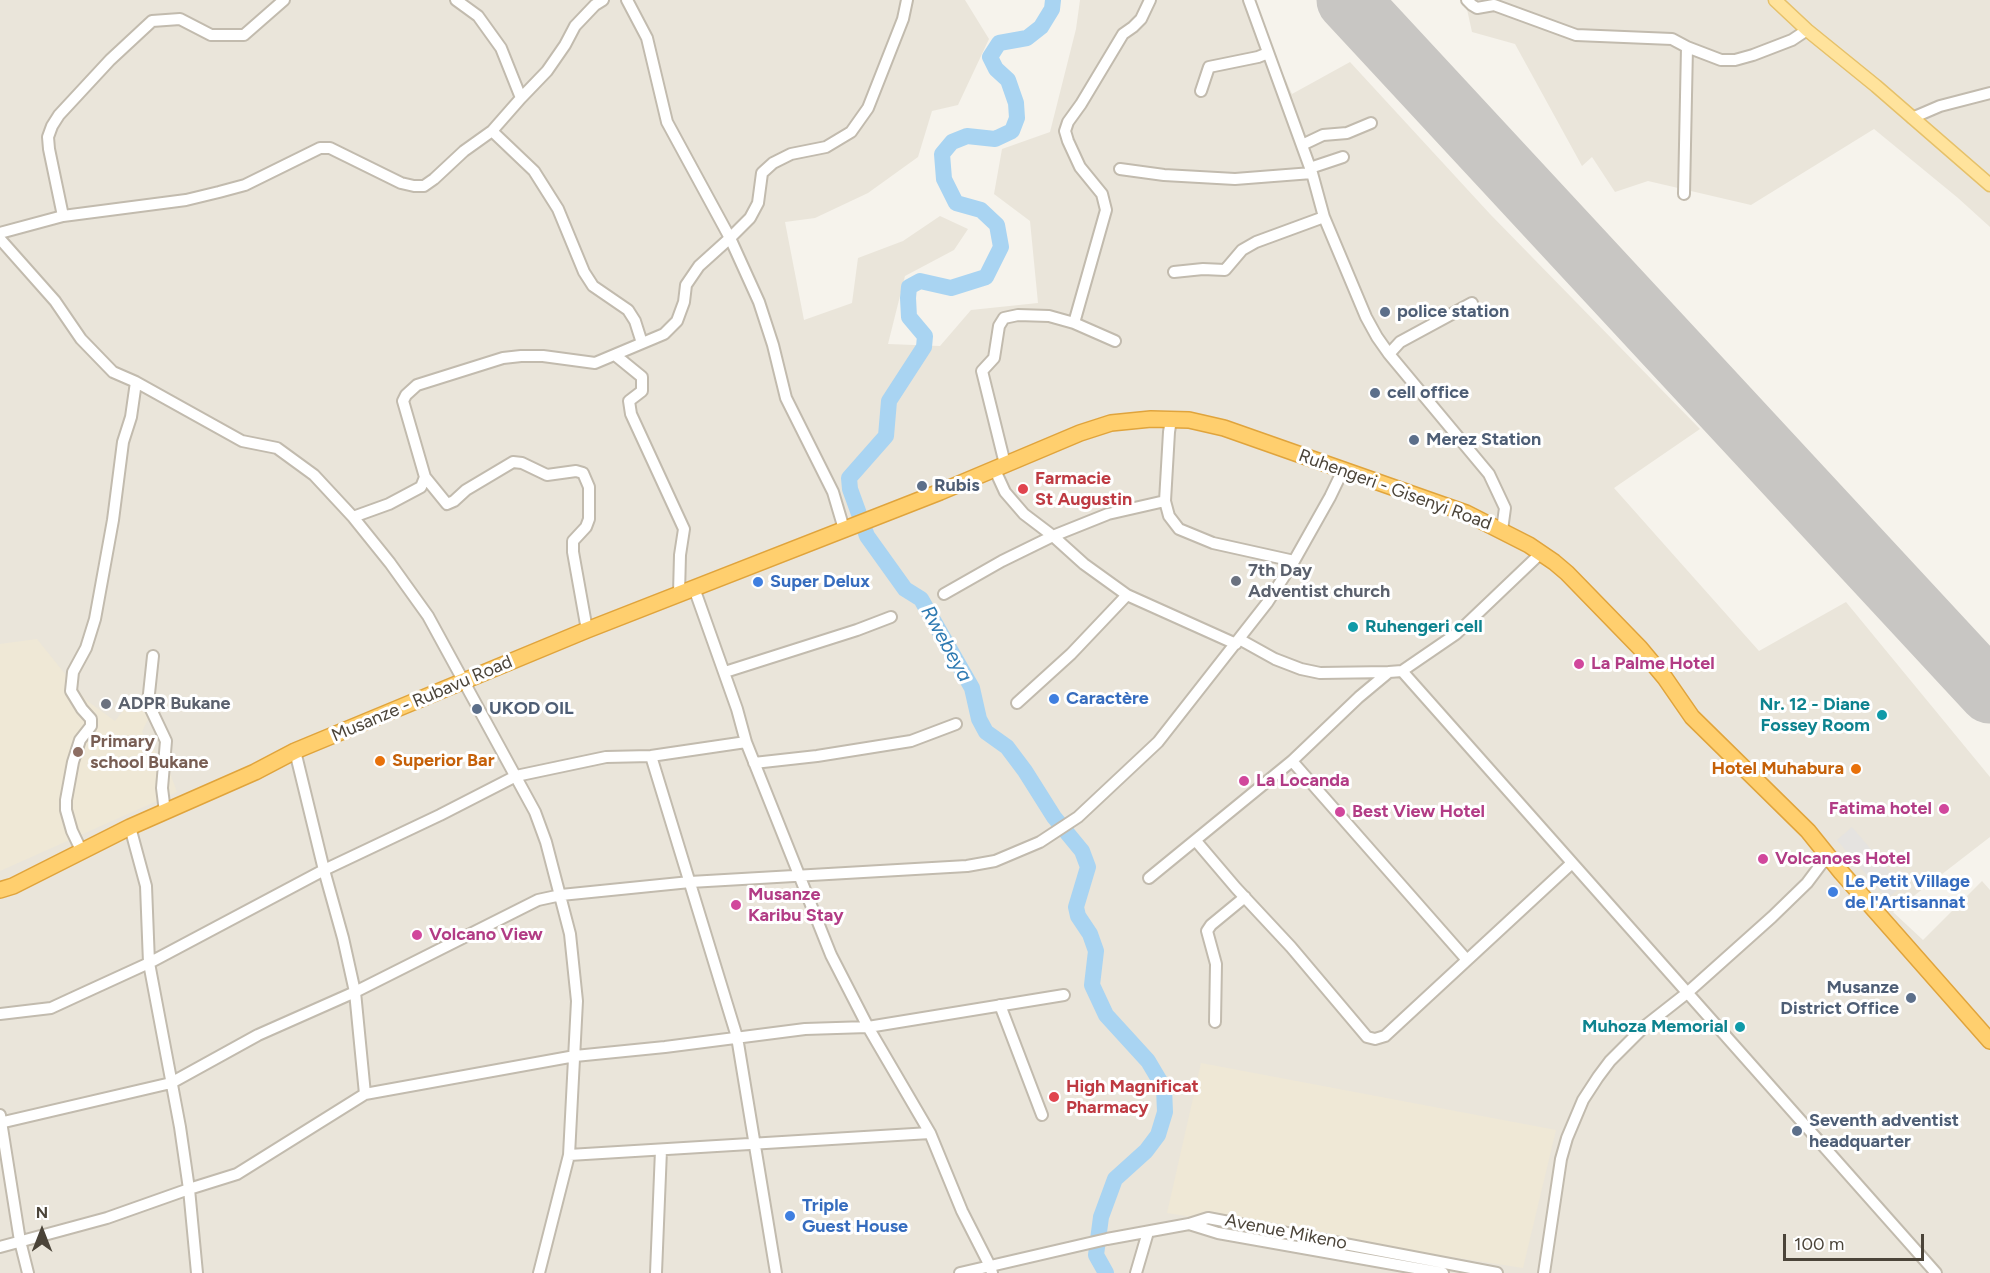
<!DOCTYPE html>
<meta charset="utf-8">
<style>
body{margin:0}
#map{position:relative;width:1990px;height:1273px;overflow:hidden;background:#f6f3ec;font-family:Figtree,sans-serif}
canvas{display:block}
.north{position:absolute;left:12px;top:1201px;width:60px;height:60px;-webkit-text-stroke:4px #fff;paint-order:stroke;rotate:0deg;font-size:16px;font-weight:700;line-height:24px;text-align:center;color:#4b4439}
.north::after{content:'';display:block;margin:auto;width:21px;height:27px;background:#4b4439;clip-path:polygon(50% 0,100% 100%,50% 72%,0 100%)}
.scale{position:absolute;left:1783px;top:1234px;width:141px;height:27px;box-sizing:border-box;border:3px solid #4b4439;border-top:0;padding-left:8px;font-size:18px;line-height:21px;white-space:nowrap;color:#4b4439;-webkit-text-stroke:4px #fff;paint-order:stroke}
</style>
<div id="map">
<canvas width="1990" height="1273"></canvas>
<div class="north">N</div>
<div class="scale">100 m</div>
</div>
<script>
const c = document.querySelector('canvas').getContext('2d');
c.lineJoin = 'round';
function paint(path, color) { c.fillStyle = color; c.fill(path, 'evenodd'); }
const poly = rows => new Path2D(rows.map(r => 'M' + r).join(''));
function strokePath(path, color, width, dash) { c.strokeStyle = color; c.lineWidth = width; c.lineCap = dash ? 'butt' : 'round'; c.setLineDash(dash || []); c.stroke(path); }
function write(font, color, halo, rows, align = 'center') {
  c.font = font + ' Figtree,sans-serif'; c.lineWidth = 6; c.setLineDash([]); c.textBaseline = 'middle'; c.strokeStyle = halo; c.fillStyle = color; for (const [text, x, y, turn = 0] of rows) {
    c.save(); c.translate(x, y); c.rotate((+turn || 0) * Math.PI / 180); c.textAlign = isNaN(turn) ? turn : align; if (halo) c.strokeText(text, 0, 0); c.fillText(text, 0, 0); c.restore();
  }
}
paint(poly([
 [0,0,965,0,989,39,958,105,932,111,918,157,868,193,815,218,785,222,804,320,852,303,858,258,903,241,940,216,968,229,954,250,905,276,888,344,940,346,971,310,1038,303,1030,221,994,194,1002,149,1050,132,1076,29,1080,0,1250,0,1292,94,1350,62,1490,214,1700,429,1614,488,1759,651,1846,602,1990,777,1990,837,1893,912,1923,940,1982,881,1990,890,1990,1273,0,1273],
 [1465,0,1990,0,1990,227,1958,198,1874,129,1751,205,1648,181,1615,192,1592,157,1582,166,1515,44,1472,32]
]), '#eae5da');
paint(poly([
 [37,639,86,700,115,721,125,708,133,702,150,715,142,732,170,773,177,792,0,871,0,644],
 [1201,1063,1556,1130,1523,1268,1167,1213]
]), '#efe8d6');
paint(poly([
 [1852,827,1902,886,1887,899,1837,840]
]), '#e5e3e0');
strokePath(poly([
 [1053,0,1052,9,1041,27,1027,38,999,43,990,57,996,69,1008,80,1016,103,1017,118,1012,131,995,139,967,136,952,142,942,154,944,179,956,203,981,210,997,225,1001,247,986,277,951,288,920,281,909,287,908,298,909,317,925,336,924,347,889,401,886,436,849,478,850,489,867,536,905,589,921,599,972,688,979,719,986,732,1007,747,1025,771,1054,817,1082,851,1088,867,1076,907,1078,916,1090,934,1096,951,1092,985,1106,1015,1148,1061,1164,1088,1165,1112,1158,1135,1146,1151,1115,1179,1101,1217,1096,1255,1106,1273]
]), '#a9d4f2', 16);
strokePath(poly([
 [1348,0,1990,692]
]), '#c8c6c3', 63);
const minor = poly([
 [456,0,478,16,501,48,521,98],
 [627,0,647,38,667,122,730,238,759,302,773,345,786,398,833,492,844,529],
 [1249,0,1312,173,1324,217,1366,317,1377,337,1389,354,1400,342,1472,303],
 [1467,0,1472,5,1477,8,1494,5,1576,35,1672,39,1687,47,1721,60,1735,60,1753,55,1792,40,1807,30],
 [1201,91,1209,67,1258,57,1268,53],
 [1912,118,1940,106,1990,93],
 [492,131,534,171,558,209,584,272,593,286,628,310,635,321,642,343],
 [1302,145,1323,135,1347,133,1371,123],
 [1310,168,1343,157],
 [1120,169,1164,175,1235,179,1312,173],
 [1684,194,1687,47],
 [63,216,49,149,48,137,52,126,59,115,110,60,152,21,180,19,211,35,244,35,284,0],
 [0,233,63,216,186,200,219,192,245,185,320,148,330,148,401,183,414,186,424,186,434,179,464,151,492,131,521,98,547,71,565,45,575,26,595,5,603,0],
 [0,239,55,301,81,339,113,372,136,382,242,441,277,448,314,475,353,517,390,563,428,616,535,812,546,842,570,934,577,1001,569,1155,539,1273],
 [1174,272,1203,269,1225,270,1242,250,1256,242,1324,217],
 [1074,323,1106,210,1102,194,1080,167,1068,141,1065,131,1068,122,1081,104,1123,34,1133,27,1141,19,1150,0],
 [1389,354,1489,474,1505,508,1502,530],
 [615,355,642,377,642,391,629,401,631,414,684,529,680,555,679,593],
 [1171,420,1169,432,1165,501,1169,516,1179,529,1213,543,1294,561],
 [1005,464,982,371,994,358,999,326,1004,318,1018,315,1049,316,1074,323,1115,341],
 [994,468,1005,492,1024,514,1053,536,1084,564,1127,595,1236,644],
 [425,477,447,504,454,501,466,490,513,462,522,463,547,475,576,471,583,473,589,487,589,519,586,527,573,541,573,552,587,630],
 [353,517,389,504,421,487,425,477,403,401,406,395,417,385,503,358,521,356,543,356,595,363,664,334,677,321,684,302,686,285,699,266,730,238,750,218,758,203,762,173,773,163,791,154,826,147,851,132,868,108,903,19,907,0],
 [694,588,737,709,746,742,831,955,868,1027,930,1133,962,1211,990,1266,992,1273],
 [944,594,1002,561,1053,536,1108,514,1165,501],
 [1239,639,1275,659,1301,669,1320,673,1389,672],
 [153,656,148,703,166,741,162,788,165,812],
 [1402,671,1936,1273],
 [725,672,857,630,891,617],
 [1017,703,1071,654,1127,595],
 [295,751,324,870,343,938,355,992,365,1094],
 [651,756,737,1037,776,1273],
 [1292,761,1467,960],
 [754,763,817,756,911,741,956,724],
 [130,827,146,886,149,963,180,1127,189,1189,197,1273],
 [1196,841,1236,888,1291,947,1367,1037,1375,1039,1385,1036,1572,863],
 [82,852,72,831,66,810,66,800,73,762,80,740,91,726,91,719,82,709,71,691,73,672,86,648,95,619,113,520,123,442,131,417,136,382],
 [1149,878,1292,761,1359,697,1389,672,1402,671,1456,634,1541,553],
 [1000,1005,1042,1115],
 [0,1014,51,1008,77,996,149,963,324,870,440,815,516,776,606,757,651,756,746,742],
 [1215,1022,1216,964,1207,931,1211,925,1245,897],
 [0,1115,20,1241,28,1273],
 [0,1123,171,1083,258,1035,355,992,538,900,561,895,690,882,967,866,995,861,1040,842,1078,817,1158,742,1267,603,1294,561,1330,497,1343,470],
 [569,1155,930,1133],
 [1189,1224,1218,1233,1443,1273],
 [0,1247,107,1218,189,1189,237,1174,365,1094,575,1056,665,1047,805,1029,868,1027,1064,995],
 [656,1273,661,1150],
 [960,1273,1107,1239,1189,1224,1208,1218,1497,1273],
 [1136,1273,1148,1232],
 [1544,1273,1561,1159,1567,1138,1583,1100,1598,1077,1610,1061,1645,1026,1687,993,1772,917,1807,883,1828,855]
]);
const major = poly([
 [1775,0,1807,30,1876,86,1990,185]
]);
const highway = poly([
 [0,890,13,886,130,827,255,772,295,751,587,630,940,492,1080,433,1111,423,1151,419,1189,420,1224,428,1466,513,1529,545,1554,562,1567,573,1640,648,1665,678,1692,717,1808,831,1841,872,1990,1041]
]);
strokePath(minor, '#c2bbae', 14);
strokePath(major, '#e6c16a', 15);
strokePath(highway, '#e0a43c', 18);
strokePath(minor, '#fff', 10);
strokePath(major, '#ffe39c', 12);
strokePath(highway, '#ffcf6e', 15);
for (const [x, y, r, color] of [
 [1385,312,6,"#5c6f8a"],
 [1375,393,6,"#5c6f8a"],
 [1414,440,6,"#5c6f8a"],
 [922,486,6,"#5c6f8a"],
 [1023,489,6,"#e0444e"],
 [1236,581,6,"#6b7280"],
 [758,582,6,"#3f7fe0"],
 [1353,627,6,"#0f9aa8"],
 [1579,664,6,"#d1479c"],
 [1054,699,6,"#3f7fe0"],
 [106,704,6,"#6b7280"],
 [477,709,6,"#5c6f8a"],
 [1882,715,6,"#0f9aa8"],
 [78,752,6,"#8d6e63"],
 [380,761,6,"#e8710a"],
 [1856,769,6,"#e8710a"],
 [1244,781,6,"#d1479c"],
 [1944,809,6,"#d1479c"],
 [1340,812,6,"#d1479c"],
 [1763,859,6,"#d1479c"],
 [1833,892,6,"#3f7fe0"],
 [736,905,6,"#d1479c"],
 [417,935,6,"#d1479c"],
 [1911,998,6,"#5c6f8a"],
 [1740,1027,6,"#0f9aa8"],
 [1054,1097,6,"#e0444e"],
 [1797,1131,6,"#5c6f8a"],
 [790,1216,6,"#3f7fe0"]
]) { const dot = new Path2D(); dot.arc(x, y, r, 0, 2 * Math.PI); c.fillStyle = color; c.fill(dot); strokePath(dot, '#fff', 2); }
write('bold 18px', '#4e5e75', '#fff', [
 ["police station",1397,312],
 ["cell office",1387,393],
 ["Merez Station",1426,440],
 ["Rubis",934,486],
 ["UKOD OIL",489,709],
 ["Musanze",1899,988,"right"],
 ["District Office",1899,1009,"right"],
 ["Seventh adventist",1809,1121],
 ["headquarter",1809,1142]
], 'left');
write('bold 18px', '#be3a42', '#fff', [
 ["Farmacie",1035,479],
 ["St Augustin",1035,500],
 ["High Magnificat",1066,1087],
 ["Pharmacy",1066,1108]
], 'left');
write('18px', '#4b4439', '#fff', [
 ["Ruhengeri - Gisenyi Road",1395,490,20],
 ["Musanze - Rubavu Road",422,699,-23],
 ["Avenue Mikeno",1286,1232,11]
]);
write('bold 18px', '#5b616d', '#fff', [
 ["7th Day",1248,571],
 ["Adventist church",1248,592],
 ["ADPR Bukane",118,704]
], 'left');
write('bold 18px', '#366cbe', '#fff', [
 ["Super Delux",770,582],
 ["Caractère",1066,699],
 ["Le Petit Village",1845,882],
 ["de l'Artisannat",1845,903],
 ["Triple",802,1206],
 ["Guest House",802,1227]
], 'left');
write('bold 18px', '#0d838f', '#fff', [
 ["Ruhengeri cell",1365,627,"left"],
 ["Nr. 12 - Diane",1870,705],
 ["Fossey Room",1870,726],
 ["Muhoza Memorial",1728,1027]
], 'right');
write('bold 18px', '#b23c85', '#fff', [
 ["La Palme Hotel",1591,664],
 ["La Locanda",1256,781],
 ["Fatima hotel",1932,809,"right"],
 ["Best View Hotel",1352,812],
 ["Volcanoes Hotel",1775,859],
 ["Musanze",748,895],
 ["Karibu Stay",748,916],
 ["Volcano View",429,935]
], 'left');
write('bold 18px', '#785e54', '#fff', [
 ["Primary",90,742],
 ["school Bukane",90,763]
], 'left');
write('bold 18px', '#c56008', '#fff', [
 ["Superior Bar",392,761],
 ["Hotel Muhabura",1844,769,"right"]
], 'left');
write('italic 20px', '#2e7ab2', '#fff', [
 ["Rwebeya",946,644,61]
]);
</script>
